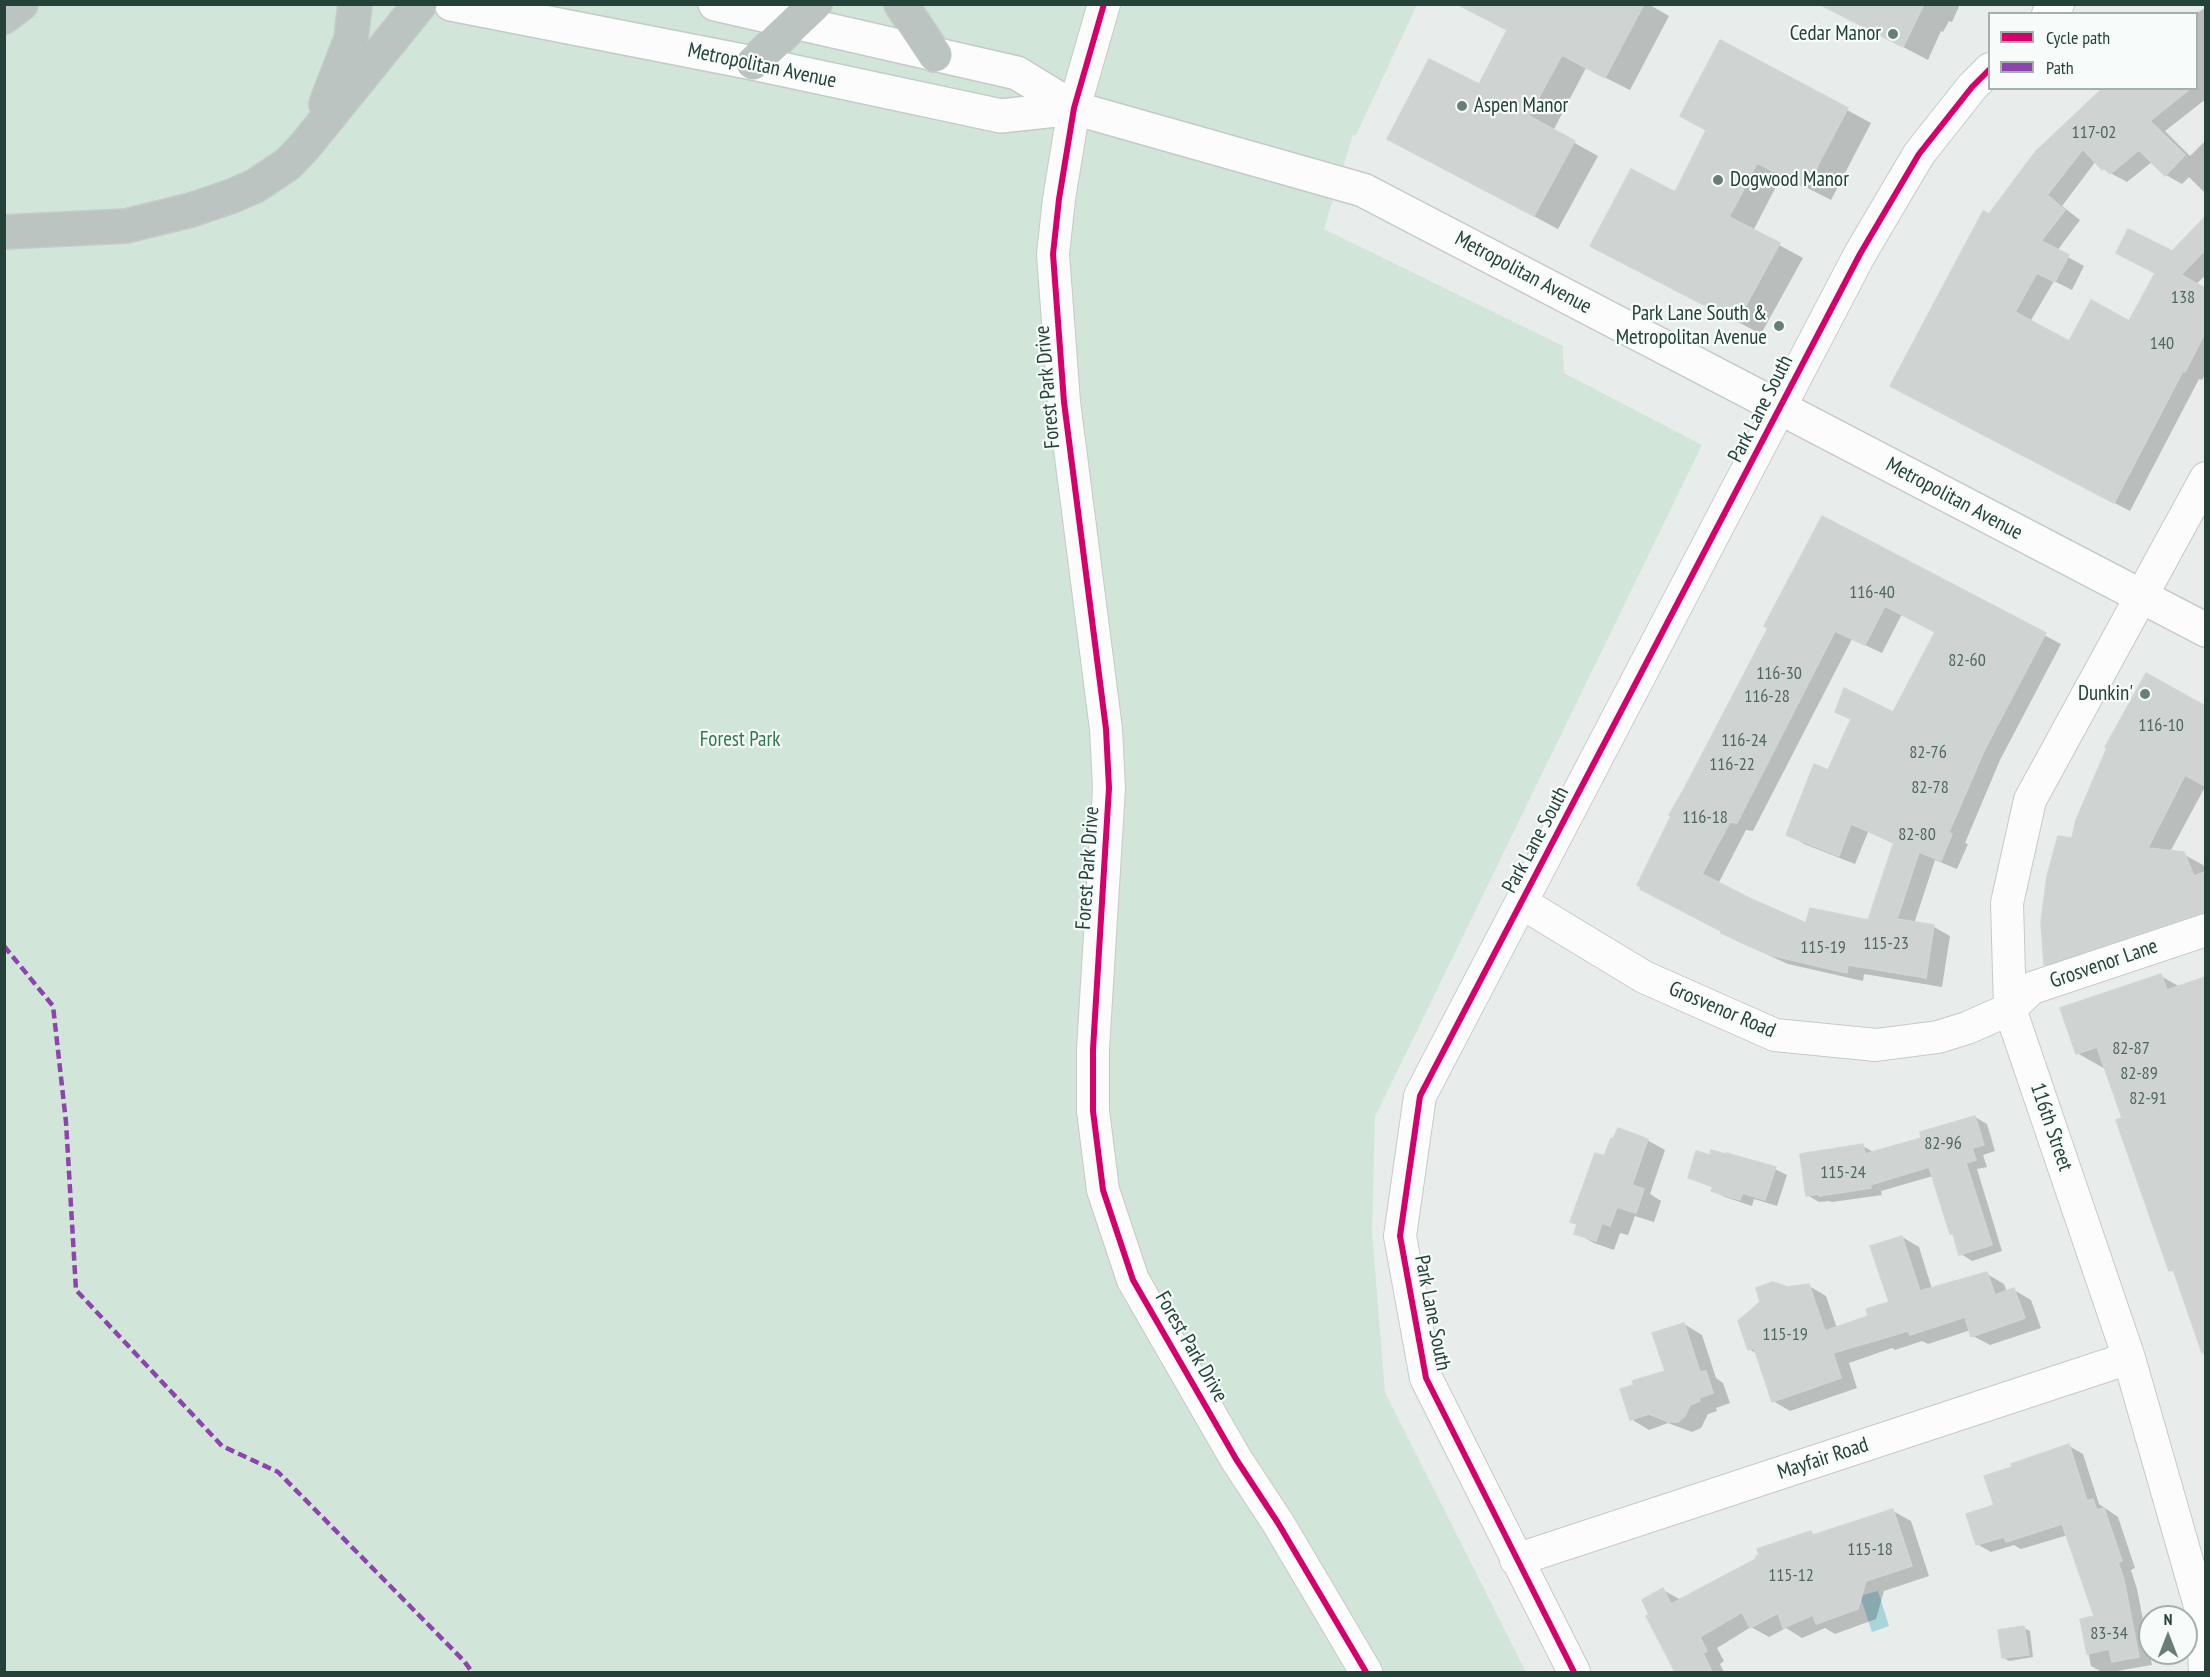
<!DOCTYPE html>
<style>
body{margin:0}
#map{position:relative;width:2210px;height:1677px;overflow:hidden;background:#e8edeb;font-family:"PT Sans Narrow",sans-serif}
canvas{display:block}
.frame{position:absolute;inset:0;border:6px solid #24423a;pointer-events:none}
.legend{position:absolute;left:1988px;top:12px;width:210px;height:78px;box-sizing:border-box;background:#f7fbf9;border:2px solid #a3b1ad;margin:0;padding:8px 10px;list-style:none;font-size:18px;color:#24423a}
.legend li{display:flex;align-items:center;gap:12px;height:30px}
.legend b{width:30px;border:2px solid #a3b1ad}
.north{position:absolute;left:2138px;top:1605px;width:60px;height:60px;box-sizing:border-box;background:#f7fbf9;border:2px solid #a3b1ad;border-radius:50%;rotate:0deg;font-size:16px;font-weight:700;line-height:24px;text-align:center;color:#24423a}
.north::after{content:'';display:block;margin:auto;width:21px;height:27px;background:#697e78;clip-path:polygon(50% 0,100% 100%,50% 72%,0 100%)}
</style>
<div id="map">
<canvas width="2210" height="1677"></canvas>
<div class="frame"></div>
<ul class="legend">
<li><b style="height:8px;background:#d6006c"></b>Cycle path</li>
<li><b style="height:8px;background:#8e44ad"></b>Path</li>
</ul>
<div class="north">N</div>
</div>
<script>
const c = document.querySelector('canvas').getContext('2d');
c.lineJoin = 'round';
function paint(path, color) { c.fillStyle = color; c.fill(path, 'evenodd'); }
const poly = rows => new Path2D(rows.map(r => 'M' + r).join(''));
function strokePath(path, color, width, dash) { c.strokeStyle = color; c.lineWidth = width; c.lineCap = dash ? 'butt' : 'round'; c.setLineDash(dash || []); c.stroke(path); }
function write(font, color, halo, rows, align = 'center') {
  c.font = font + ' "PT Sans Narrow",sans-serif'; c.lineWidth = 4.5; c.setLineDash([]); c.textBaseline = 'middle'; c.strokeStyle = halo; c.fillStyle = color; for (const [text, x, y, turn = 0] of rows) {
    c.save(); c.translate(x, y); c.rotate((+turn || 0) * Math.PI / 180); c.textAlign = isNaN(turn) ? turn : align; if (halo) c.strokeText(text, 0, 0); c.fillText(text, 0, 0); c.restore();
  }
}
paint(poly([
 [5,5,1417,5,1356,135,1353,135,1324,229,1563,346,1564,373,1702,445,1375,1117,1372,1232,1385,1392,1526,1672,5,1672]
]), '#d1e6d8');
paint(poly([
 [1878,1591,1889,1626,1872,1632,1860,1596]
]), '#a9d4db');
paint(poly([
 [1460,4,1648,4,1669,16,1630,90,1586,68,1553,131,1598,156,1558,229,1413,152,1479,86,1508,31],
 [1821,4,1960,4,1952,22,1949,21,1943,32,1941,31,1928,60],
 [2206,7,2206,99,2165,131,2190,156,2206,140,2206,194,2189,177,2182,184,2166,175,2153,161,2127,182,2103,169,2096,161,2062,206,2080,220,2057,251,2084,266,2072,290,2054,281,2030,322,2070,343,2130,323,2172,253,2205,220,2203,218,2206,216,2206,275,2196,284,2206,290,2206,373,2202,380,2199,379,2130,511,1908,394,1989,216,2105,88,2196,88,2196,14],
 [1721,42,1871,123,1831,200,1782,175,1753,231,1803,258,1761,334,1616,259,1675,194,1708,131],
 [1822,518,2061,644,2000,760,1965,843,1968,844,1957,869,1935,860,1914,924,1934,927,1950,936,1942,987,1864,974,1863,981,1788,964,1739,942,1723,932,1658,898,1770,628],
 [1902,614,1936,632,1894,714,1837,711,1852,720,1829,772,1788,834,1804,844,1855,864,1868,832,1895,844,1869,922,1807,925,1718,884,1746,830,1753,831,1852,639,1882,653],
 [2146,675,2206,708,2206,785,2170,852,2183,854,2203,865,2206,871,2206,928,2064,975,2045,964,2074,840],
 [2161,976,2180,987,2206,979,2206,1347,2200,1344,2176,1273,2170,1270,2107,1070,2077,1053],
 [1975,1117,1987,1124,1995,1151,1983,1155,1987,1167,1977,1169,2002,1251,1972,1261,1961,1254,1955,1235,1952,1233,1933,1176,1881,1191,1882,1195,1832,1202,1829,1201,1819,1202,1807,1195,1863,1146,1875,1153,1923,1139],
 [1647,1140,1665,1150,1650,1194,1661,1201,1654,1222,1635,1216,1628,1235,1620,1233,1614,1250,1594,1243,1576,1233,1579,1225,1572,1221,1605,1158],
 [1711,1157,1775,1169,1787,1175,1777,1206,1754,1199,1752,1206,1725,1197,1713,1191,1714,1188,1690,1178],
 [1902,1237,1919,1247,1932,1289,1987,1274,2004,1284,2007,1292,2014,1290,2031,1300,2041,1328,1990,1345,1973,1336,1971,1330,1928,1344,1922,1341,1895,1350,1892,1348,1849,1363,1857,1388,1790,1411,1773,1401,1757,1354,1749,1349,1788,1289,1809,1286,1826,1296,1837,1328,1870,1317,1891,1303],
 [1684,1324,1702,1335,1716,1378,1723,1383,1730,1403,1716,1408,1717,1411,1708,1414,1701,1428,1692,1432,1668,1423,1649,1430,1631,1419,1666,1372],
 [2069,1446,2083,1454,2099,1504,2118,1517,2135,1568,2131,1570,2137,1589,2152,1665,2111,1672,2102,1672,2091,1666,2082,1620,2096,1617,2068,1535,2021,1549,2014,1545,1991,1552,1977,1544,2013,1468],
 [1893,1511,1911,1521,1929,1576,1884,1591,1876,1619,1835,1634,1825,1628,1802,1638,1786,1628,1769,1637,1751,1627,1717,1648,1724,1661,1720,1664,1724,1672,1682,1672,1674,1668,1651,1616,1663,1590,1681,1600,1811,1533,1816,1535],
 [2024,1628,2030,1631,2033,1657,2009,1661,2003,1657]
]), '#0003');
const building = poly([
 [1457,4,1644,4,1605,78,1562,55,1529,116,1575,141,1534,216,1387,139,1429,59,1479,84,1507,30,1457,4],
 [1819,4,1924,4,1903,47,1819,4],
 [1720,40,1848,108,1806,188,1757,163,1744,189,1729,217,1780,243,1737,322,1590,246,1631,169,1675,192,1706,130,1680,116,1720,40],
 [2103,88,2191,88,2150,121,2185,155,2165,176,2139,150,2110,174,2104,168,2102,170,2083,149,2047,195,2065,210,2041,241,2069,255,2055,282,2037,273,2015,312,2069,341,2091,300,2129,321,2155,273,2116,253,2128,229,2172,251,2205,217,2205,250,2181,275,2205,288,2205,333,2185,372,2183,371,2114,503,1890,386,1983,211,1989,214,2036,151,2103,88],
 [1822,516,2046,633,1984,751,1949,832,1952,834,1941,861,1919,852,1897,919,1934,925,1926,978,1848,965,1847,973,1770,955,1721,933,1721,931,1640,889,1641,887,1637,885,1671,816,1669,815,1685,787,1768,628,1764,626,1822,516],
 [1885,606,1935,632,1893,712,1844,688,1835,712,1851,719,1828,770,1814,764,1786,835,1839,856,1851,824,1894,842,1868,920,1810,908,1806,923,1749,898,1702,874,1730,822,1737,823,1835,631,1865,645,1885,606],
 [2146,673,2205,706,2205,786,2185,775,2148,848,2184,852,2194,876,2205,872,2205,912,2044,965,2041,922,2047,876,2058,836,2072,838,2076,820,2107,748,2105,747,2146,673],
 [2161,974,2167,990,2205,977,2205,1352,2202,1353,2173,1269,2169,1271,2116,1120,2122,1118,2097,1047,2076,1054,2060,1008,2161,974],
 [1975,1116,1984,1145,1972,1148,1976,1160,1966,1163,1992,1245,1959,1255,1953,1234,1950,1234,1929,1167,1870,1185,1871,1188,1819,1196,1819,1194,1806,1196,1800,1154,1863,1144,1865,1154,1921,1138,1920,1132,1975,1116],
 [1618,1128,1648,1139,1632,1185,1644,1189,1636,1213,1617,1207,1610,1226,1602,1223,1596,1241,1574,1234,1577,1224,1570,1222,1595,1153,1604,1156,1611,1138,1613,1139,1618,1128],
 [1711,1150,1725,1154,1726,1153,1776,1167,1765,1200,1742,1193,1740,1200,1711,1191,1713,1186,1688,1178,1696,1151,1710,1155,1711,1150],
 [1902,1236,1920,1291,1987,1272,1995,1295,2014,1288,2025,1318,1971,1337,1965,1317,1910,1335,1908,1331,1833,1353,1841,1378,1772,1402,1754,1348,1748,1350,1738,1321,1760,1302,1756,1288,1773,1282,1788,1287,1809,1284,1825,1331,1868,1316,1866,1309,1889,1302,1870,1246,1902,1236],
 [1684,1323,1700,1372,1706,1371,1713,1393,1699,1398,1700,1401,1690,1405,1685,1416,1678,1422,1669,1422,1649,1414,1630,1420,1620,1389,1634,1385,1632,1381,1665,1371,1652,1333,1684,1323],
 [2069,1444,2087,1501,2093,1499,2097,1510,2104,1508,2122,1561,2118,1562,2124,1580,2139,1657,2112,1662,2109,1649,2087,1654,2080,1619,2094,1616,2062,1524,2006,1542,2004,1537,1976,1545,1966,1514,1994,1505,1984,1476,2012,1467,2011,1464,2069,1444],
 [1893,1509,1912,1566,1866,1581,1858,1609,1816,1624,1813,1615,1783,1628,1778,1613,1750,1628,1742,1612,1700,1637,1707,1651,1703,1653,1712,1672,1675,1672,1646,1616,1649,1615,1642,1600,1663,1588,1671,1604,1756,1559,1756,1556,1759,1555,1757,1549,1811,1531,1813,1535,1893,1509],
 [2024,1626,2029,1655,2002,1658,1998,1630,2024,1626]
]);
paint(building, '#cfd4d2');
strokePath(building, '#d1d6d4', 1.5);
const street = poly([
 [1104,4,1074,108,1059,199,1053,254,1064,402,1106,729,1109,788,1093,1049,1093,1111,1103,1190,1133,1280,1236,1459,1278,1523,1366,1672],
 [2048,14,2058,4],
 [1522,903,1644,977,1775,1035,1876,1045,1938,1037,1967,1028,2010,1009,2032,988,2206,930],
 [1516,1560,2129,1358],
 [1574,1672,1426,1378,1400,1236,1420,1096,1860,254,1919,154,1972,87,1990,69],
 [2205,1672,2202,1613,2129,1358,2010,1009,2007,903,2030,800,2206,478]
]);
const secondary = poly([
 [451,4,753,63,1001,116,1074,108],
 [715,4,1017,73,1074,108,1363,190,2206,630]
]);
const highway = poly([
 [901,4,935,55],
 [4,17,21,4],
 [753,63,815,4],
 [326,104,351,39,355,4],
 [4,232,126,226,191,210,232,196,255,186,288,164,305,146,420,4]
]);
strokePath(street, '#c5cac8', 34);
strokePath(secondary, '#c3cbc8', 36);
strokePath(highway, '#c3ccc9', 36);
strokePath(street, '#fcfcfc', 32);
strokePath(secondary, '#fcfcfc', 33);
strokePath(highway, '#bcc4c2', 33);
strokePath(poly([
 [4,946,53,1006,66,1122,76,1290,222,1446,278,1472,464,1661,472,1672]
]), '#8e44ad', 4.5, [9, 4.5]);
strokePath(poly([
 [1104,4,1074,108,1059,199,1053,254,1064,402,1106,729,1109,788,1093,1049,1093,1111,1103,1190,1133,1280,1236,1459,1278,1523,1366,1672],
 [1574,1672,1426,1378,1400,1236,1420,1096,1860,254,1919,154,1972,87,1990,69]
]), '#d6006c', 6);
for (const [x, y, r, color] of [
 [1893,34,6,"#697e78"],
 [1462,106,6,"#697e78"],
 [1718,180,6,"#697e78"],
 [1779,326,6,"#697e78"],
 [2145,694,6,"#697e78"]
]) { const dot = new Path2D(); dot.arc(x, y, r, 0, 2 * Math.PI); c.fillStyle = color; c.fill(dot); strokePath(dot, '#f7fbf9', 2); }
write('18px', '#506761', null, [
 ["117-02",2094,133],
 ["138",2183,298],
 ["140",2162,344],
 ["116-40",1872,593],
 ["82-60",1967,661],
 ["116-30",1779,674],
 ["116-28",1767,697],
 ["116-10",2161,726],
 ["116-24",1744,741],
 ["82-76",1928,753],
 ["116-22",1732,765],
 ["82-78",1930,788],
 ["116-18",1705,818],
 ["82-80",1917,835],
 ["115-23",1886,944],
 ["115-19",1823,948],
 ["82-87",2131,1049],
 ["82-89",2139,1074],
 ["82-91",2148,1099],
 ["82-96",1943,1144],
 ["115-24",1843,1173],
 ["115-19",1785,1335],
 ["115-18",1870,1550],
 ["115-12",1791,1576],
 ["83-34",2109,1634]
]);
write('21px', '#24423a', '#f7fbf9', [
 ["Cedar Manor",1881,34],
 ["Aspen Manor",1474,106,"left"],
 ["Dogwood Manor",1730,180,"left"],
 ["Park Lane South &",1767,314],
 ["Metropolitan Avenue",1767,338],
 ["Dunkin'",2133,694]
], 'right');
write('21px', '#24423a', '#f7fbf9', [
 ["Metropolitan Avenue",762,66,12],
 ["Metropolitan Avenue",1523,273,28],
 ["Forest Park Drive",1048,387,-95],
 ["Park Lane South",1761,409,-63],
 ["Metropolitan Avenue",1954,499,28],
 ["Park Lane South",1536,840,-62],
 ["Forest Park Drive",1088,868,-86],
 ["Grosvenor Lane",2104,964,-19],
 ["Grosvenor Road",1722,1010,23],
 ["116th Street",2051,1127,71],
 ["Park Lane South",1432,1313,79],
 ["Forest Park Drive",1191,1347,60],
 ["Mayfair Road",1823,1459,-18]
]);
write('21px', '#2d7a4b', '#f7fbf9', [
 ["Forest Park",740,740]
]);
</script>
